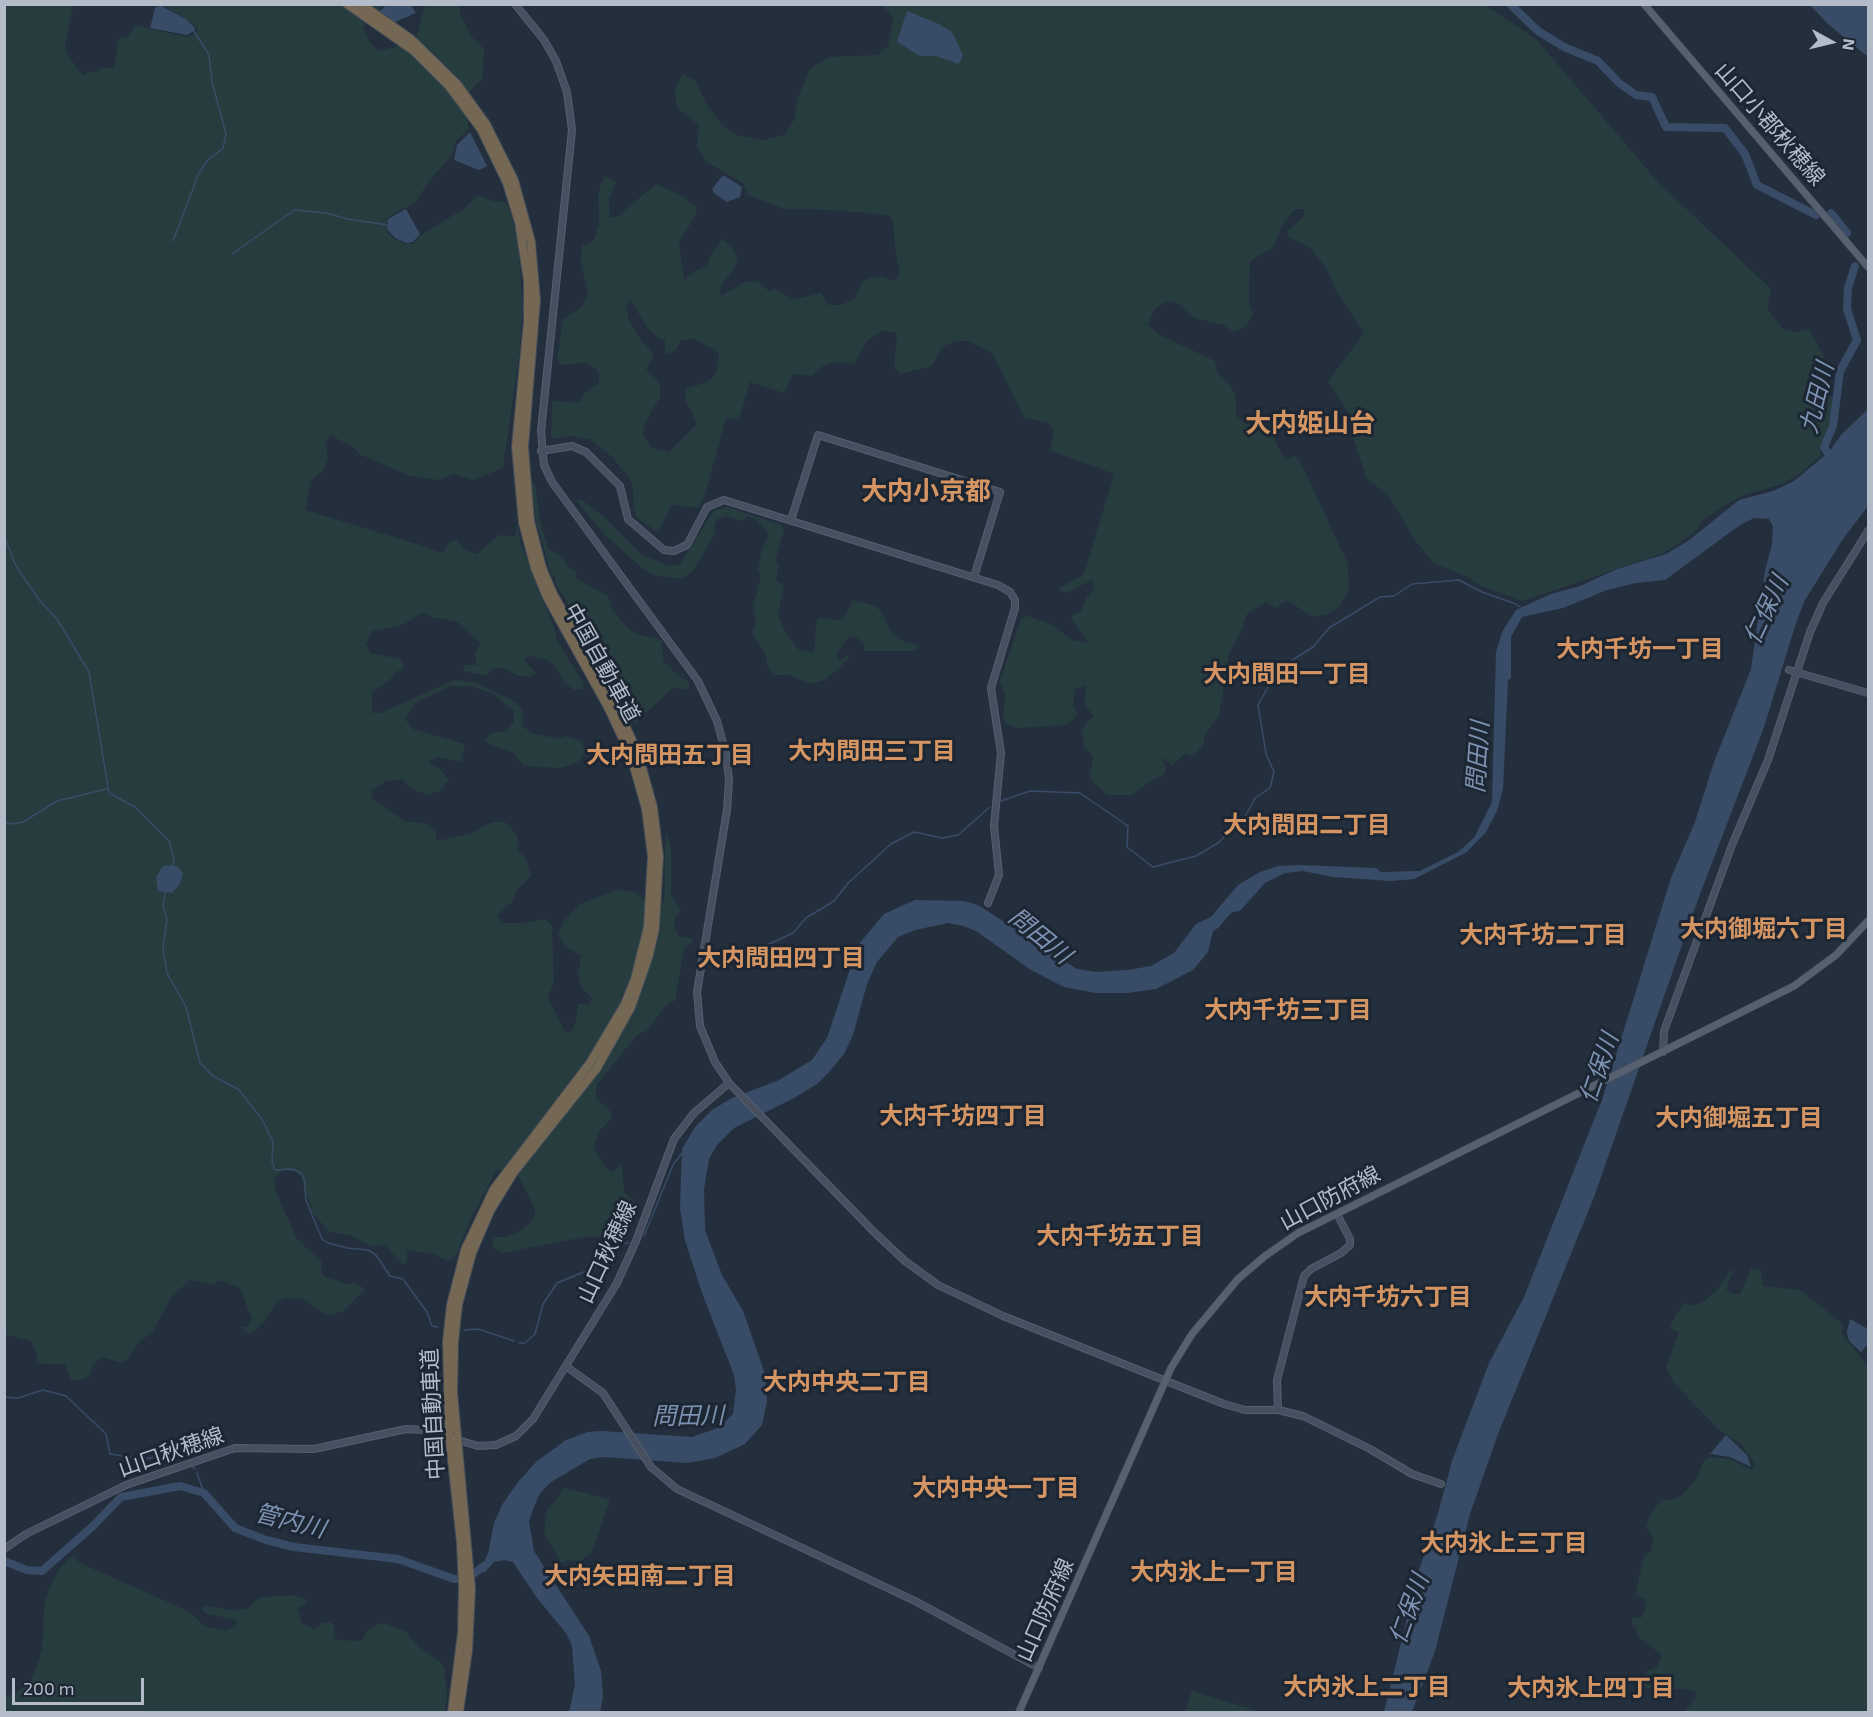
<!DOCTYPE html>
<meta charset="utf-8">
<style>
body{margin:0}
#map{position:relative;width:1873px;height:1717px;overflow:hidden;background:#242f3e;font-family:"Exo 2",sans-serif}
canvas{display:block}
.frame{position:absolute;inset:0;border:6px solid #b4bcc9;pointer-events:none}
.north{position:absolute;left:1801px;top:12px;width:60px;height:60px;-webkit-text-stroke:4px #1d2633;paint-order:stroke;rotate:98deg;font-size:16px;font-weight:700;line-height:24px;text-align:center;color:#b4bcc9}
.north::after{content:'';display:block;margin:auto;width:21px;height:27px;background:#b4bcc9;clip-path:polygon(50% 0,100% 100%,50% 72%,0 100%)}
.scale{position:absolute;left:12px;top:1678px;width:132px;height:27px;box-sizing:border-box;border:3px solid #b4bcc9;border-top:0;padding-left:8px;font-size:18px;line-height:21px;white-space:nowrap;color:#b4bcc9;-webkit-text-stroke:4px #1d2633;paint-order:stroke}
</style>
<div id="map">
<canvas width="1873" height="1717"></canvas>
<div class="frame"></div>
<div class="north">N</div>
<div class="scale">200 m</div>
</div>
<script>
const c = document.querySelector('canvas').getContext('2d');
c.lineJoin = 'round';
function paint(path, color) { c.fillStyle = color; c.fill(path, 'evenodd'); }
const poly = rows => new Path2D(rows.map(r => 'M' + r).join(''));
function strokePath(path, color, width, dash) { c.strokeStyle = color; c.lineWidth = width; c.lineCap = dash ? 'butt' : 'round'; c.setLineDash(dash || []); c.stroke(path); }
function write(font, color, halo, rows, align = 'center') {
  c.font = font + ' "Exo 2","Noto Sans JP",sans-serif'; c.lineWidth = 6; c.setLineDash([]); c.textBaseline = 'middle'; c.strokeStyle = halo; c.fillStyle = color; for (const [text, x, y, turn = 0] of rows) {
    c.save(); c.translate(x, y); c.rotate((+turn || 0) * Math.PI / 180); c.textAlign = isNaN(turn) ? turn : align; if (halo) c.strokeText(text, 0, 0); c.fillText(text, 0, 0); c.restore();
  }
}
paint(poly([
 [882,4,1485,5,1536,39,1659,183,1771,289,1767,308,1783,329,1795,332,1809,329,1824,357,1825,389,1832,398,1832,424,1820,456,1802,472,1782,484,1744,495,1723,506,1704,520,1693,534,1664,553,1522,601,1481,586,1466,576,1435,564,1416,542,1388,495,1367,479,1350,428,1349,413,1328,381,1364,333,1335,289,1328,271,1311,248,1287,236,1288,230,1302,218,1305,209,1296,209,1283,223,1273,248,1250,261,1249,303,1253,314,1246,326,1234,332,1224,325,1194,318,1178,303,1167,301,1154,310,1148,324,1158,334,1215,361,1218,374,1230,385,1236,396,1236,415,1244,423,1259,426,1273,436,1282,455,1288,459,1294,456,1301,463,1348,564,1349,590,1341,605,1328,614,1313,617,1287,600,1275,608,1266,602,1247,614,1241,631,1229,653,1219,716,1204,736,1205,743,1193,756,1185,753,1172,765,1161,757,1166,768,1164,775,1155,778,1132,795,1107,795,1089,779,1093,756,1084,748,1082,729,1094,715,1085,706,1086,686,1075,689,1073,707,1078,714,1067,725,1018,728,1005,724,1003,717,1005,697,1000,681,1020,622,1025,615,1052,625,1072,640,1088,643,1070,617,1082,610,1086,598,1095,589,1092,580,1066,593,1058,589,1084,574,1114,474,1050,450,1054,432,1048,423,1024,417,993,354,969,341,955,341,942,347,932,366,899,374,894,365,897,339,895,332,883,331,867,341,854,364,837,362,823,366,812,376,793,374,784,393,750,382,739,419,726,418,705,494,699,508,671,505,658,533,635,516,632,482,612,457,590,439,570,436,551,439,552,401,579,403,584,394,598,384,600,374,595,368,585,363,560,365,557,359,563,319,582,307,588,292,581,263,582,246,594,240,599,225,598,194,604,176,616,182,609,198,610,218,617,217,656,184,681,195,697,207,696,215,679,242,684,280,697,270,707,266,709,258,722,239,731,246,738,259,733,270,724,281,720,290,721,296,745,282,757,281,770,292,776,288,791,300,821,293,828,305,841,305,854,299,863,281,868,278,883,276,894,281,900,275,895,247,893,220,888,215,834,210,784,209,748,195,743,183,706,162,697,147,699,125,678,109,674,92,683,74,696,81,705,102,722,125,737,135,761,140,785,135,794,120,799,95,810,69,830,57,877,55,888,46,893,18],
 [630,299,648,329,657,337,665,340,665,355,676,350,681,340,694,339,716,350,719,354,716,373,708,382,685,389,686,401,697,424,669,452,652,448,643,434,646,421,660,397,660,383,646,369,654,355,639,337,629,319,626,305],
 [4,5,73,5,65,46,67,54,83,76,88,71,95,73,101,68,114,67,119,38,128,36,136,25,186,37,196,34,198,29,193,24,163,5,383,5,363,28,370,43,379,51,415,42,425,5,459,5,461,16,472,37,484,49,482,79,464,97,469,129,455,142,452,156,428,182,416,202,387,218,386,230,394,239,405,244,413,244,420,236,465,208,478,195,493,201,505,202,510,210,518,241,523,306,519,357,503,468,473,480,454,474,439,480,411,476,361,455,353,447,330,435,325,443,328,457,324,470,311,481,305,510,424,546,437,552,444,551,450,541,456,540,466,550,477,554,499,535,515,536,517,522,521,545,555,629,556,639,584,684,583,689,574,690,564,682,555,666,545,659,528,656,524,660,536,673,531,677,518,676,506,669,493,668,487,676,463,671,465,665,477,665,475,653,480,643,458,622,431,617,424,612,402,625,372,631,366,644,371,653,399,659,404,665,402,670,395,672,390,680,372,692,372,713,381,713,454,680,474,682,516,702,523,712,522,725,531,733,559,739,565,736,581,741,585,752,578,763,560,768,524,766,514,753,484,742,491,733,506,731,514,722,514,711,493,694,472,686,450,686,415,703,405,719,413,729,465,744,461,762,437,757,428,762,441,770,449,780,440,791,427,795,410,788,402,779,386,781,371,790,373,799,404,821,428,824,436,831,436,841,470,834,492,822,505,822,517,835,518,851,525,857,531,876,516,891,512,902,497,915,501,923,525,923,545,919,552,926,554,982,548,998,564,1030,570,1033,576,1022,578,1004,588,1004,593,999,581,987,578,974,581,956,565,946,558,934,564,921,580,904,616,890,636,892,644,900,664,903,666,832,671,849,671,895,681,911,675,918,674,926,679,936,692,939,692,943,684,948,675,1001,670,1002,664,1008,649,1029,636,1036,598,1083,596,1090,596,1098,610,1111,612,1117,598,1133,593,1148,607,1169,612,1172,622,1164,624,1192,641,1207,628,1219,627,1236,584,1237,502,1253,492,1246,493,1237,504,1237,518,1232,534,1219,535,1209,519,1177,497,1169,471,1218,456,1255,448,1261,434,1254,407,1250,406,1264,401,1263,385,1245,372,1246,351,1236,328,1231,312,1212,302,1178,296,1172,283,1170,274,1178,276,1192,297,1239,321,1261,322,1274,325,1277,348,1284,354,1282,365,1289,344,1311,330,1315,321,1312,304,1299,285,1298,277,1302,263,1323,250,1334,240,1327,247,1326,252,1319,240,1288,219,1280,212,1285,190,1280,170,1299,153,1332,140,1341,127,1360,122,1363,101,1357,92,1366,89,1376,80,1381,71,1380,66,1365,37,1363,37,1353,31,1341,5,1334],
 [531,482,535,484,540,523,549,550,563,557,567,566,576,571,577,579,608,596,611,608,627,627,637,634,662,640,663,661,680,677,688,680,690,687,686,690,673,688,635,723,630,721,585,643,565,598,556,585,555,577,551,574,536,521],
 [576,500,582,500,603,516,641,554,668,566,680,564,714,510,727,507,782,525,784,530,775,561,779,565,776,580,784,586,778,614,786,634,799,650,814,652,817,618,843,620,853,600,875,606,881,611,891,632,904,642,916,644,918,648,914,651,864,651,864,645,855,636,848,638,836,654,839,661,848,655,849,659,825,680,810,684,790,675,774,675,767,666,766,656,752,632,756,624,753,606,761,577,758,570,762,549,769,534,755,519,748,516,742,521,727,516,717,519,714,527,715,534,693,571,684,578,674,578,655,575,643,569,605,535],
 [1751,1269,1761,1271,1763,1286,1800,1290,1843,1324,1842,1335,1868,1366,1868,1712,1684,1712,1697,1696,1694,1690,1645,1688,1643,1681,1648,1670,1657,1667,1662,1655,1638,1637,1636,1628,1632,1625,1632,1617,1641,1618,1646,1608,1645,1599,1635,1594,1644,1556,1651,1551,1653,1538,1646,1526,1653,1510,1662,1500,1673,1500,1681,1496,1696,1480,1703,1462,1709,1457,1729,1459,1752,1470,1755,1464,1742,1445,1718,1429,1674,1383,1666,1367,1679,1333,1670,1328,1676,1314,1685,1303,1692,1306,1704,1302,1721,1286,1730,1270,1733,1271,1726,1289,1732,1294,1740,1294],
 [565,1488,610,1500,592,1552,580,1561,567,1560,563,1563,558,1562,559,1558,544,1534,547,1510],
 [75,1556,78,1562,190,1612,204,1626,226,1631,236,1626,237,1620,207,1614,202,1610,204,1605,235,1611,249,1608,257,1599,264,1597,293,1595,307,1600,305,1605,297,1608,302,1623,314,1629,322,1623,330,1622,334,1625,334,1638,337,1640,362,1641,367,1631,376,1624,384,1623,406,1632,420,1648,438,1660,444,1667,447,1696,445,1712,5,1712,5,1698,28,1685,35,1671,42,1649,44,1605,48,1591,57,1573,70,1557],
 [1192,1691,1260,1712,1185,1712]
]), '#263c3f');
paint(poly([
 [160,5,187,20,195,28,194,31,187,35,150,28,155,8],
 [386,5,411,5,416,13,397,21,387,33,382,34,374,25,379,12],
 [1810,5,1868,5,1868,57,1828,24],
 [907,11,939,24,952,32,963,55,960,62,958,64,936,56,920,56,897,42],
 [470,132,487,166,479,170,454,160,457,145],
 [723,175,742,187,740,197,727,202,714,193,712,189],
 [406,209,420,234,413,242,406,243,395,238,387,229,388,219],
 [1868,409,1868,506,1843,539,1805,600,1796,623,1763,730,1697,902,1594,1197,1498,1434,1470,1514,1435,1651,1412,1712,1384,1712,1419,1570,1438,1513,1452,1461,1489,1363,1524,1297,1603,1097,1671,878,1695,822,1714,762,1751,669,1765,571,1772,544,1773,526,1769,519,1754,518,1740,525,1665,580,1636,583,1607,590,1563,608,1522,617,1511,637,1511,678,1508,680,1503,789,1497,811,1486,832,1467,852,1426,873,1414,879,1391,881,1333,877,1303,871,1285,873,1265,883,1240,911,1232,912,1218,928,1213,931,1208,952,1193,970,1156,989,1128,993,1096,993,1064,987,1031,970,976,931,963,926,948,923,915,930,898,937,877,962,867,984,853,1035,844,1054,829,1072,817,1084,794,1098,734,1128,717,1145,709,1159,704,1189,705,1230,722,1275,743,1311,765,1374,767,1401,762,1425,745,1444,715,1458,687,1463,603,1457,590,1459,551,1482,540,1493,534,1507,529,1521,534,1551,589,1636,601,1671,603,1697,600,1712,569,1712,575,1685,572,1646,566,1633,537,1598,513,1562,504,1560,494,1562,485,1572,478,1573,488,1554,494,1523,502,1505,518,1482,536,1462,566,1440,587,1432,602,1431,692,1437,718,1428,733,1414,736,1390,734,1375,702,1293,685,1240,680,1208,682,1149,695,1127,712,1110,732,1098,779,1080,812,1060,827,1038,858,945,884,914,915,900,964,901,978,905,1077,969,1096,972,1128,970,1151,966,1174,953,1196,924,1211,917,1238,885,1258,873,1278,866,1299,865,1376,868,1381,872,1420,871,1458,852,1474,838,1492,802,1496,652,1502,632,1516,610,1551,594,1580,586,1617,569,1666,554,1688,541,1739,500,1773,491,1794,481,1829,452,1841,435],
 [170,865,178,867,183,873,180,884,172,893,158,891,156,877,163,866],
 [1850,1319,1868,1329,1868,1344,1861,1352,1849,1341,1847,1332],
 [1726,1435,1747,1455,1751,1467,1730,1457,1710,1454]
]), '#394c67');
strokePath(poly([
 [173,241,199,173,207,161,223,148,226,134,212,82,209,55,194,31],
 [232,254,294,210,326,213,348,219,388,225],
 [5,538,16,566,40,601,57,619,89,672,109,793,135,807,169,841,174,858,173,867],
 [1001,801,1030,791,1080,793,1128,826,1127,847,1153,867,1196,856,1218,843,1246,815,1255,798,1270,788,1274,772,1266,754,1258,705,1278,669,1313,647,1329,628,1380,597,1394,596,1412,584,1459,580,1482,592,1516,604,1520,607],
 [4,822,13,824,23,822,57,801,107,789],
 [165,892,163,906,167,919,163,949,167,973,186,1007,200,1063,213,1076,238,1089,262,1119,273,1142,272,1162,275,1170,293,1169,301,1173,304,1179,306,1200,322,1239,328,1243,347,1248,368,1250,376,1255,390,1276,403,1279,427,1312,432,1326,438,1327],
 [769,944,793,933,806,918,834,901,848,883,891,844,914,832,942,838,958,835,990,807],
 [644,1236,673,1165,682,1153],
 [464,1330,478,1329,514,1341],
 [519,1343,525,1343,535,1334,543,1304,557,1283,603,1264,609,1249,616,1244,629,1243],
 [4,1397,18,1398,43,1390,66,1396,106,1434,110,1454,145,1459,167,1454,182,1459],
 [192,1466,195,1469],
 [197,1473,204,1493]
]), '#394c67', 1.5);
strokePath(poly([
 [1510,4,1538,31,1564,47,1598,61,1619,83,1636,95,1652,97,1666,127,1725,128,1745,154,1757,185,1816,215],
 [1831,213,1847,233],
 [1833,461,1824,447,1833,426,1840,371,1857,340,1847,309,1848,288,1855,266],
 [4,1561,27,1570,42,1571,92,1527,121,1497,180,1486,204,1493,235,1528,266,1540,294,1547,398,1559,454,1579,468,1578,484,1566]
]), '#394c67', 8);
const secondary = poly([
 [515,4,544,40,556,61,567,92,572,130,541,431,544,465,552,482,698,681,717,721,726,754,729,780,727,810,697,992,700,1026,715,1062,729,1083,875,1233,905,1261,938,1285,1003,1316,1224,1404,1245,1410,1278,1410,1303,1416,1370,1449,1412,1474,1441,1484],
 [541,451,572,446,586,452,620,486,628,519,664,550,674,551,687,545,707,507,724,500,998,585,1010,592,1015,600,1015,608,991,688,1001,753,994,826,999,875,988,903],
 [791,520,818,435,1000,492,974,577],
 [1789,670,1868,693],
 [1663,1052,1664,1031,1732,845,1768,760,1810,632,1823,603,1868,531],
 [567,1367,603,1393,651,1467,677,1489,915,1601,1039,1668],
 [1278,1410,1277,1380,1304,1276,1311,1269,1341,1253,1350,1245,1350,1239,1337,1214],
 [4,1549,26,1534,126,1485,235,1448,314,1449,406,1429,425,1430,478,1446,496,1445,516,1436,533,1419,617,1283,636,1241,674,1139,694,1113,729,1083]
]);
const primary = poly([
 [1644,4,1868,267],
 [1019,1712,1171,1368,1192,1334,1238,1279,1265,1256,1298,1233,1794,986,1836,955,1868,921]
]);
const highway = poly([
 [347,4,414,51,449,86,481,129,507,183,519,222,528,281,528,321,516,447,523,523,535,568,547,597,608,707,631,756,646,809,652,856,648,927,635,979,625,1004,590,1063,494,1189,465,1250,451,1305,447,1341,449,1432],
 [361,4,411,39,457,84,486,124,514,180,531,242,536,300,524,447,530,521,542,568,553,594,615,704,638,753,653,807,659,856,655,928,649,955,631,1007,597,1068,514,1172,490,1211,472,1253,458,1305,454,1342,453,1392,457,1436],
 [452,1712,462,1633,463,1588],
 [459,1712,468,1651,471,1589]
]);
strokePath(secondary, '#565f6c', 8);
strokePath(primary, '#414a57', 8);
strokePath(highway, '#434c59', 10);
strokePath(secondary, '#465061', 6);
strokePath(primary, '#56606e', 7);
strokePath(highway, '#746855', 8);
const highwayBridge = poly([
 [449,1432,461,1543,463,1588],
 [457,1436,471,1589]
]);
strokePath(highwayBridge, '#434c59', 10, []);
strokePath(highwayBridge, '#746855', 8);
write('22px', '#b4bcc9', '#1d2633', [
 ["山口小郡秋穂線",1770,124,49],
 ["中国自動車道",602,663,61],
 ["山口防府線",1330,1198,-28],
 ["山口秋穂線",607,1252,-65],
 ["中国自動車道",433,1414,-93],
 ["山口秋穂線",171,1452,-19],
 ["山口防府線",1045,1610,-66]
]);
write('italic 24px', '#7c92b1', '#1d2633', [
 ["九田川",1817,398,-76],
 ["仁保川",1766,610,-65],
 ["問田川",1478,757,-86],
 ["問田川",1040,936,39],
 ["仁保川",1599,1068,-71],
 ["問田川",688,1416,-1],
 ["管内川",290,1521,14],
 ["仁保川",1409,1609,-70]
]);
write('bold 24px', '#d59563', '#1d2633', [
 ["大内千坊一丁目",1640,649],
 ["大内問田一丁目",1287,674],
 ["大内問田三丁目",872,751],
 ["大内問田五丁目",670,755],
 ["大内問田二丁目",1307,825],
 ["大内御堀六丁目",1764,929],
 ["大内千坊二丁目",1543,935],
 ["大内問田四丁目",781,958],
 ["大内千坊三丁目",1288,1010],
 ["大内千坊四丁目",963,1116],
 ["大内御堀五丁目",1739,1118],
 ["大内千坊五丁目",1120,1236],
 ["大内千坊六丁目",1388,1297],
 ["大内中央二丁目",847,1382],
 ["大内中央一丁目",996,1488],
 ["大内氷上三丁目",1504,1543],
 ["大内氷上一丁目",1214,1572],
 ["大内矢田南二丁目",640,1576],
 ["大内氷上二丁目",1367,1687],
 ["大内氷上四丁目",1591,1688]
]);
write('bold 26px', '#d59563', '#1d2633', [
 ["大内姫山台",1310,423],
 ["大内小京都",926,491]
]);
</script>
